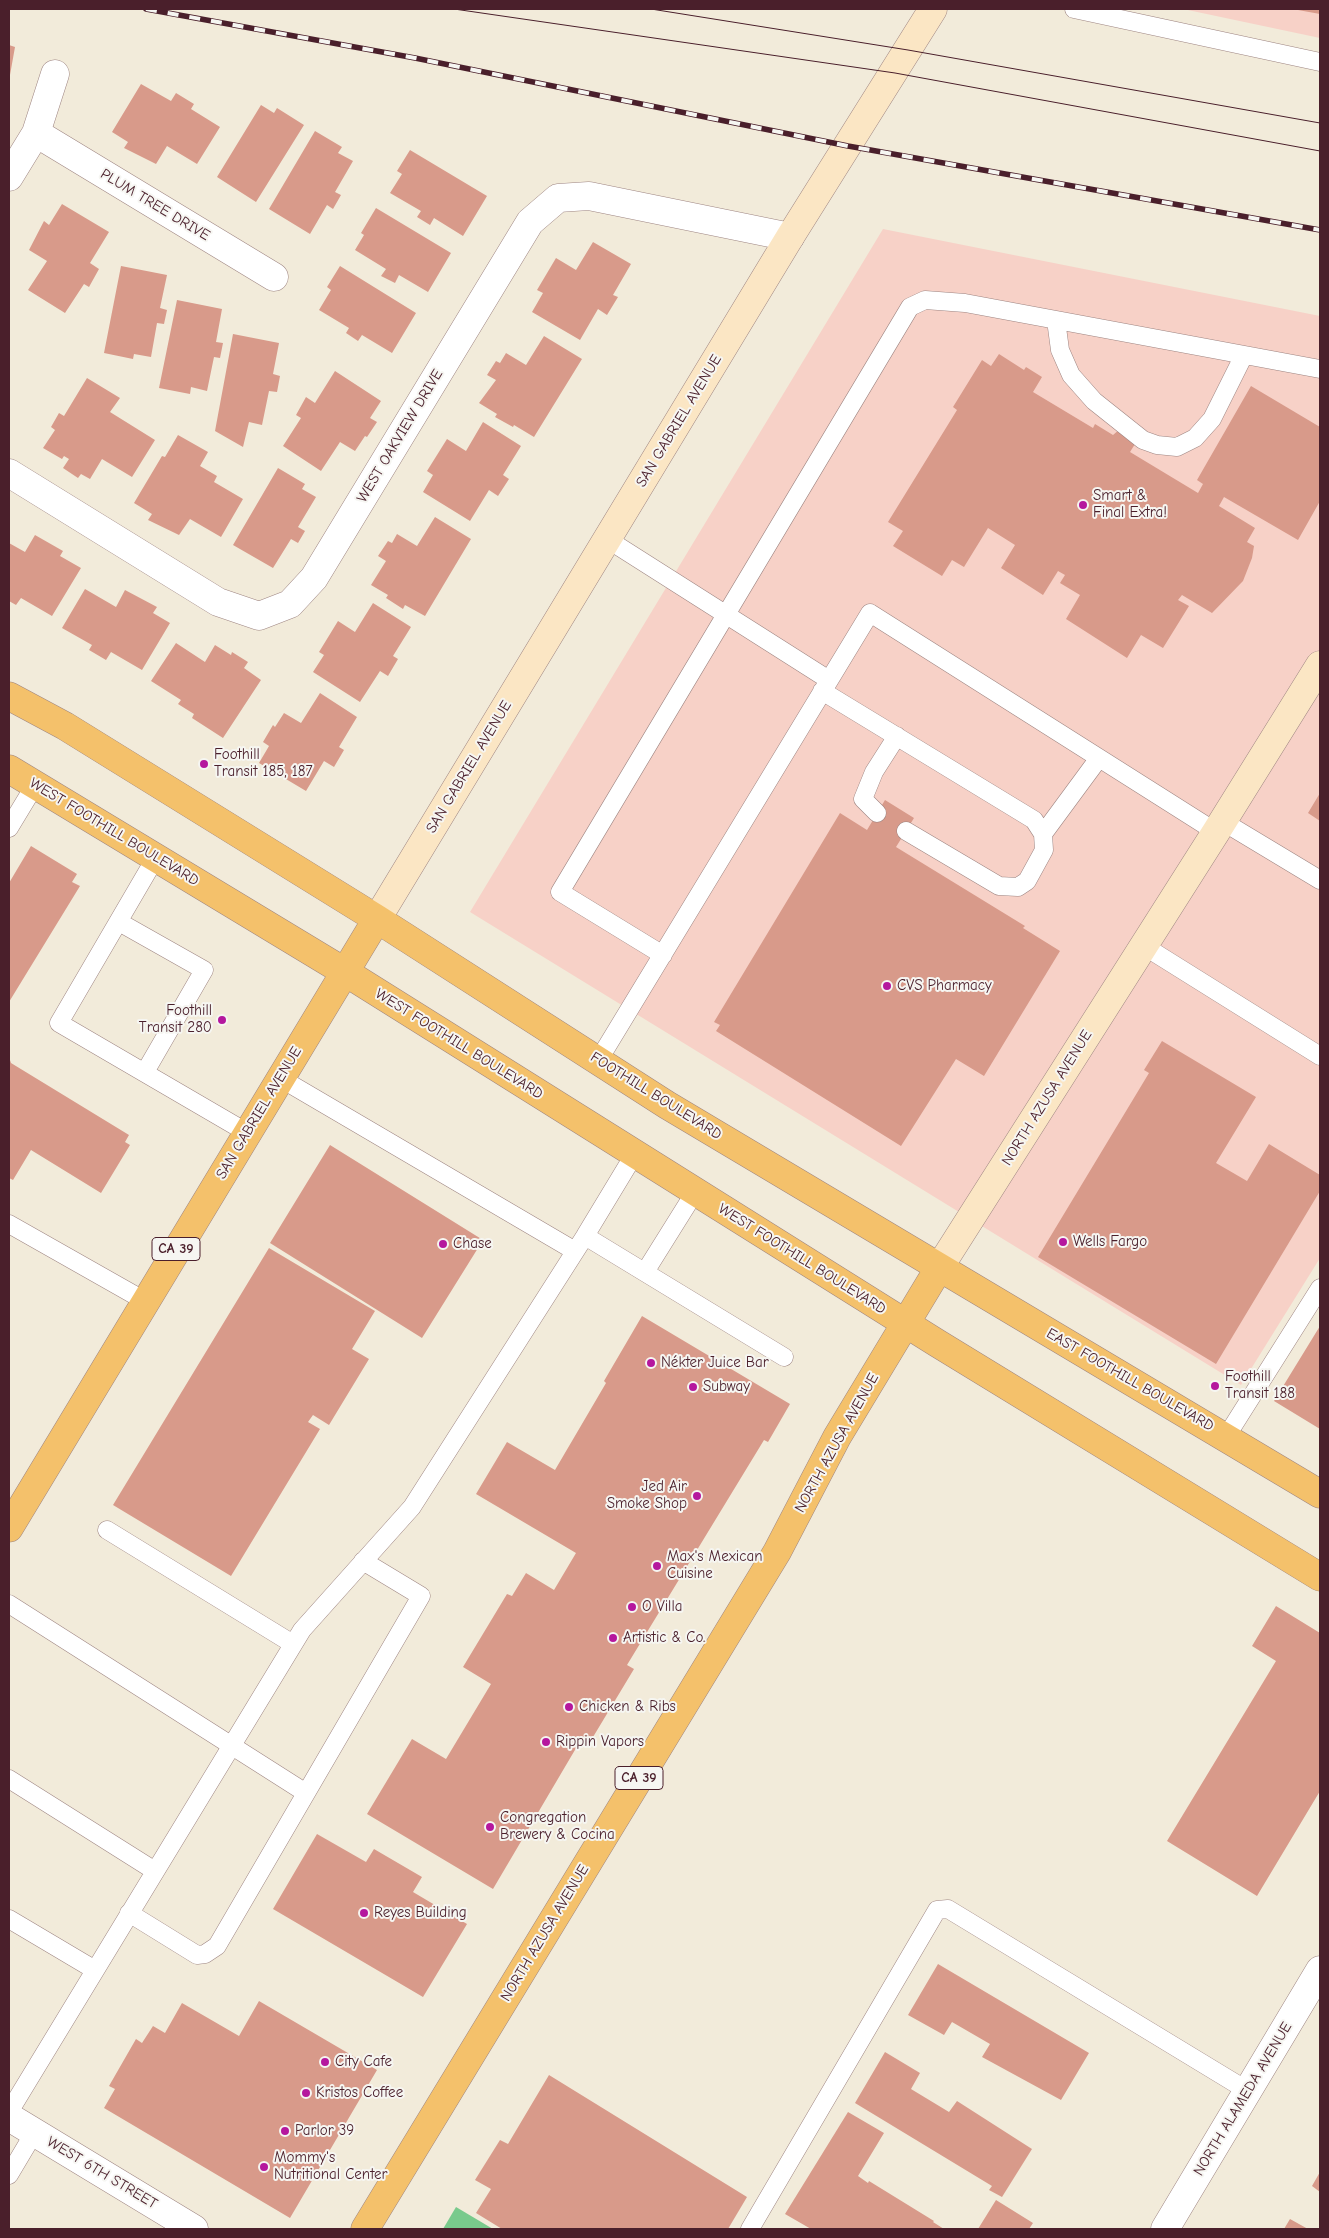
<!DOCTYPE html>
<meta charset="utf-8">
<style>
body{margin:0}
#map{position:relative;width:1329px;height:2238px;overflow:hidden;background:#f2ebda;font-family:"Comic Neue",sans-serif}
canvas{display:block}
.frame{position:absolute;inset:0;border:10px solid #4a1f2b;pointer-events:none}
</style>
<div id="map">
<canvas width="1329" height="2238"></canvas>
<div class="frame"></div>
</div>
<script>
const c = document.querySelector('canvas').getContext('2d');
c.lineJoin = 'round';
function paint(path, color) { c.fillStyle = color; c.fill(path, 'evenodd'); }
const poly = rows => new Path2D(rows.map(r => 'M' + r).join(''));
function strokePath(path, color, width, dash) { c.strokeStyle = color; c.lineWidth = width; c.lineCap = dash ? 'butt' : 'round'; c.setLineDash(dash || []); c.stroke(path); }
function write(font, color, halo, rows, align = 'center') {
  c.font = font + ' "Comic Neue",sans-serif'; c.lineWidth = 4; c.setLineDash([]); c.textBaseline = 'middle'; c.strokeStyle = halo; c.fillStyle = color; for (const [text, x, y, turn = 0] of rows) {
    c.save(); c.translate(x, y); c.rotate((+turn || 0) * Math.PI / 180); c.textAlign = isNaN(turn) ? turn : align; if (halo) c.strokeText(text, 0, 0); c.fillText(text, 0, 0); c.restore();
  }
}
paint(poly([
 [1183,9,1320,9,1320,38],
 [883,229,1320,316,1320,1258,1241,1385,470,912]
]), '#f7d1c7');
paint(poly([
 [456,2207,493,2229,443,2229]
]), '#79ca8c');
paint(poly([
 [1298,9,1320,9,1320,14,1298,10],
 [9,45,15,47,10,75,9,75],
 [141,84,171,101,176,93,194,104,191,109,220,127,197,164,167,146,156,164,124,148,128,142,112,132],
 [261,105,274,113,277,108,304,125,256,202,217,177],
 [315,131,342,147,338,153,353,161,335,192,341,195,333,209,327,205,310,234,269,209],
 [410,150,487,196,463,236,434,218,430,225,417,217,421,211,390,193,402,174,397,171],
 [62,204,109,232,90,263,99,269,89,287,84,284,65,313,28,290,47,261,29,250,44,221,49,225],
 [376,208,451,253,428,292,399,275,395,283,381,276,386,269,355,250,364,235,361,233],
 [593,242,631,264,613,295,618,297,607,315,598,309,580,340,532,312,543,293,537,290,556,258,576,270],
 [121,266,167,275,160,308,167,310,164,324,157,323,151,357,134,354,133,359,104,353],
 [340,266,416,313,392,353,362,335,358,341,346,333,349,328,319,310,331,290,327,287],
 [177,300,222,309,216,342,223,343,220,358,214,357,207,391,191,387,190,394,159,388],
 [233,334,279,343,273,374,280,376,277,392,269,391,262,425,249,422,243,447,215,431],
 [544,336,582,359,534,437,514,425,513,427,495,417,497,414,479,403,496,380,487,375,496,361,500,363,506,353,526,365],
 [999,354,1024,370,1026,367,1042,377,1033,392,1093,428,1095,424,1113,435,1120,429,1135,444,1130,452,1198,493,1203,484,1197,480,1251,386,1320,427,1320,501,1298,540,1224,497,1219,506,1255,528,1247,542,1254,546,1252,558,1243,581,1212,613,1182,595,1178,600,1189,606,1163,648,1141,635,1127,658,1066,619,1080,595,1060,583,1065,575,1058,571,1043,595,1001,568,1015,545,988,528,964,567,952,560,942,576,893,546,903,531,888,522,957,410,953,407,982,360,991,366],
 [335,371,381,401,370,418,377,422,367,437,365,436,355,451,340,442,321,471,283,446,301,418,296,415,306,397,315,403],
 [87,378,120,398,110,412,155,440,132,477,102,459,90,479,81,474,78,478,63,468,69,459,64,456,62,459,43,448,55,430,51,427,59,413,64,416],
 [483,422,521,446,503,475,509,479,498,496,489,490,470,521,423,492,433,475,427,471,447,439,466,451],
 [178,435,208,452,200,466,217,476,214,482,243,499,221,537,190,519,179,535,148,520,152,514,134,503,162,456,165,457],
 [278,468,305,484,302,489,316,497,298,527,305,531,298,543,291,539,273,568,233,545],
 [435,517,471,539,425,616,405,605,403,609,386,598,388,595,371,585,386,561,378,556,388,541,392,543,397,534,417,546],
 [35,535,63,551,60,556,81,568,52,616,21,598,16,605,9,601,9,543,25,552],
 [85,589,116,607,125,590,157,607,153,613,170,623,142,670,111,652,106,660,89,650,92,645,62,628],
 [373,603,411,627,393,656,398,659,388,676,380,671,360,702,313,672,324,655,319,652,338,621,355,632],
 [176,643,205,662,215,645,231,655,232,652,248,662,244,668,261,680,223,738,192,718,194,714,178,704,181,700,151,681],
 [320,693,357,717,339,747,344,750,334,767,324,761,306,791,259,763,269,746,263,742,273,725,275,727,284,713,301,723],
 [1320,793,1320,821,1308,813],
 [885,800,914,818,896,847,1025,926,1023,928,1060,951,984,1076,956,1059,901,1146,716,1031,720,1025,714,1022,840,813,867,830],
 [31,846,77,874,72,882,80,886,9,1002,9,883],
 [1162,1041,1256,1097,1216,1163,1247,1181,1269,1144,1320,1175,1320,1191,1216,1364,1038,1257,1149,1073,1144,1070],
 [9,1057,11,1063,129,1135,125,1142,130,1145,101,1193,31,1150,13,1180,9,1178],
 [330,1145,483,1240,422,1338,270,1243],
 [269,1248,375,1311,352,1349,369,1359,329,1425,313,1415,308,1422,320,1429,231,1576,113,1505],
 [642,1316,790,1404,768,1442,764,1440,627,1665,634,1669,590,1742,582,1738,493,1889,367,1814,412,1739,446,1759,491,1684,463,1667,507,1594,512,1596,526,1573,554,1590,576,1553,476,1494,507,1442,555,1470,606,1383,604,1381],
 [1320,1326,1320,1429,1274,1401],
 [1276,1606,1320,1633,1320,1791,1257,1896,1167,1841,1276,1661,1252,1646],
 [317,1834,366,1862,374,1849,422,1877,413,1892,467,1924,423,1997,273,1909],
 [938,1964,1089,2053,1061,2100,982,2057,990,2044,952,2022,944,2035,908,2015],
 [259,2001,377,2070,290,2218,104,2108,115,2089,109,2086,136,2039,142,2043,153,2026,165,2033,182,2003,239,2036],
 [885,2052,920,2073,911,2089,949,2112,957,2101,1032,2149,1002,2197,989,2190,992,2186,855,2103],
 [549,2075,747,2197,728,2229,502,2229,476,2213,491,2189,475,2180,500,2140,508,2144],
 [848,2112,884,2133,858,2176,868,2183,869,2181,934,2221,933,2222,944,2229,811,2229,785,2214],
 [1320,2172,1320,2192,1312,2186],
 [996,2200,1033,2223,1029,2229,978,2229],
 [1290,2219,1308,2229,1284,2229]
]), '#d89a8a');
const service = poly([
 [1074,9,1320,62],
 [1056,320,1060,350,1071,375,1094,401,1143,440,1157,445,1177,447,1195,438,1212,419,1244,355],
 [607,539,829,680],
 [822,691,1034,820,1043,834,1044,850,1027,881,1018,887,999,886,906,831],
 [877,813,863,799,874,772,897,736],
 [1222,821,1320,880],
 [9,828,35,785],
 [1043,834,1099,758],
 [156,857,59,1023,246,1132],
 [119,922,204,970,145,1072],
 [1144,946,1320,1056],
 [663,955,560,892,910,307,925,300,965,303,1320,369],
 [598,1061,870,613,1216,832],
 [280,1078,575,1251],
 [9,1224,145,1301],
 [585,1236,784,1357],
 [645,1272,695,1192],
 [1226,1437,1320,1288],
 [107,1530,293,1644],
 [9,1604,306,1793],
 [9,1779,155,1871],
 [129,1913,197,1955,205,1954,217,1946,421,1596,363,1561],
 [9,1919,95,1970],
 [9,2112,302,1630,412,1507,585,1236,634,1155],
 [9,2175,34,2133],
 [750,2229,937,1910,948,1909,1248,2091]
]);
const minor = poly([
 [36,133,274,277],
 [9,177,36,133,55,74],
 [9,473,218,602,259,616,290,604,314,578,530,222,558,198,589,196,790,237],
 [9,2117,194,2229],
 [1165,2229,1320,1970]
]);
const secondary = poly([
 [377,919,790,237,933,9],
 [939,1268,1216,832,1320,665]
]);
const primary = poly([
 [9,696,65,726,377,919,667,1105,1320,1494],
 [9,769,345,972,937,1343,1320,1577],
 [9,1528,377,919],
 [365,2229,777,1552,837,1437,939,1268]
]);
strokePath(service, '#9e8582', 19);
strokePath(minor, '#9e8582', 29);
strokePath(secondary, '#9e8582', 29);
strokePath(primary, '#9e8582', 29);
strokePath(service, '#fff', 18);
strokePath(minor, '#fff', 28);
strokePath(secondary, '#fbe6c4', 28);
strokePath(primary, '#f4c16b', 28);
strokePath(poly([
 [454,9,895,73,1320,151],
 [651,9,908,50,1320,123]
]), '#4a1f2b', 1);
const rail = poly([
 [146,9,415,58,848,146,1320,230]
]);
strokePath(rail, '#4a1f2b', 5.5);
strokePath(rail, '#f6f6f2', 4, [11]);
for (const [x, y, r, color] of [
 [1083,505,5,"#b5179e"],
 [204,764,5,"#b5179e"],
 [887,986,5,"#b5179e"],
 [222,1020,5,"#b5179e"],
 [1063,1242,5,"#b5179e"],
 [443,1244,5,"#b5179e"],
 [651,1363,5,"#b5179e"],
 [1215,1386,5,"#b5179e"],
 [693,1387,5,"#b5179e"],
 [697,1496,5,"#b5179e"],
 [657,1566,5,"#b5179e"],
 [632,1607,5,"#b5179e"],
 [613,1638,5,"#b5179e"],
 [569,1707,5,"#b5179e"],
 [546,1742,5,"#b5179e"],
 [490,1827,5,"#b5179e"],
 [364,1913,5,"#b5179e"],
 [325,2062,5,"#b5179e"],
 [306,2093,5,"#b5179e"],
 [285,2131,5,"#b5179e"],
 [264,2167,5,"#b5179e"]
]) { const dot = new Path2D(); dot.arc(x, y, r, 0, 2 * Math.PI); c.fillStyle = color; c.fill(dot); strokePath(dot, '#f6f6f2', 2); }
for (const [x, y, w] of [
 [176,1249,48],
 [639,1778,48]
]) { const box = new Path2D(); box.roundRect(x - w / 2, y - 11.5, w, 23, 4); c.fillStyle = '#f6f6f2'; c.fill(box); strokePath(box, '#4a1f2b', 1); }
write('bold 14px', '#4a1f2b', null, [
 ["CA 39",176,1249],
 ["CA 39",639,1778]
]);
write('15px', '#4a1f2b', '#f6f6f2', [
 ["PLUM TREE DRIVE",155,205,31],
 ["SAN GABRIEL AVENUE",679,421,-59],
 ["WEST OAKVIEW DRIVE",400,436,-59],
 ["SAN GABRIEL AVENUE",469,767,-59],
 ["WEST FOOTHILL BOULEVARD",114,832,31],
 ["WEST FOOTHILL BOULEVARD",459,1044,32],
 ["FOOTHILL BOULEVARD",656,1096,32],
 ["NORTH AZUSA AVENUE",1047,1098,-58],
 ["SAN GABRIEL AVENUE",259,1113,-59],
 ["WEST FOOTHILL BOULEVARD",802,1259,32],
 ["EAST FOOTHILL BOULEVARD",1130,1380,30],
 ["NORTH AZUSA AVENUE",837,1443,-61],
 ["NORTH AZUSA AVENUE",545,1933,-59],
 ["NORTH ALAMEDA AVENUE",1243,2099,-59],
 ["WEST 6TH STREET",102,2173,31]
]);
write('15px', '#4a1f2b', '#f6f6f2', [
 ["Smart &",1093,496],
 ["Final Extra!",1093,513],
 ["Foothill",214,755],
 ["Transit 185, 187",214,772],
 ["CVS Pharmacy",897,986],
 ["Foothill",212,1011,"right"],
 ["Transit 280",212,1028,"right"],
 ["Wells Fargo",1073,1242],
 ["Chase",453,1244],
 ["Nékter Juice Bar",661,1363],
 ["Foothill",1225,1377],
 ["Transit 188",1225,1394],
 ["Subway",703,1387],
 ["Jed Air",687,1487,"right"],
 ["Smoke Shop",687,1504,"right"],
 ["Max's Mexican",667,1557],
 ["Cuisine",667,1574],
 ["O Villa",642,1607],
 ["Artistic & Co.",623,1638],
 ["Chicken & Ribs",579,1707],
 ["Rippin Vapors",556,1742],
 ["Congregation",500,1818],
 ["Brewery & Cocina",500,1835],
 ["Reyes Building",374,1913],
 ["City Cafe",335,2062],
 ["Kristos Coffee",316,2093],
 ["Parlor 39",295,2131],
 ["Mommy's",274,2158],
 ["Nutritional Center",274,2175]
], 'left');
</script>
